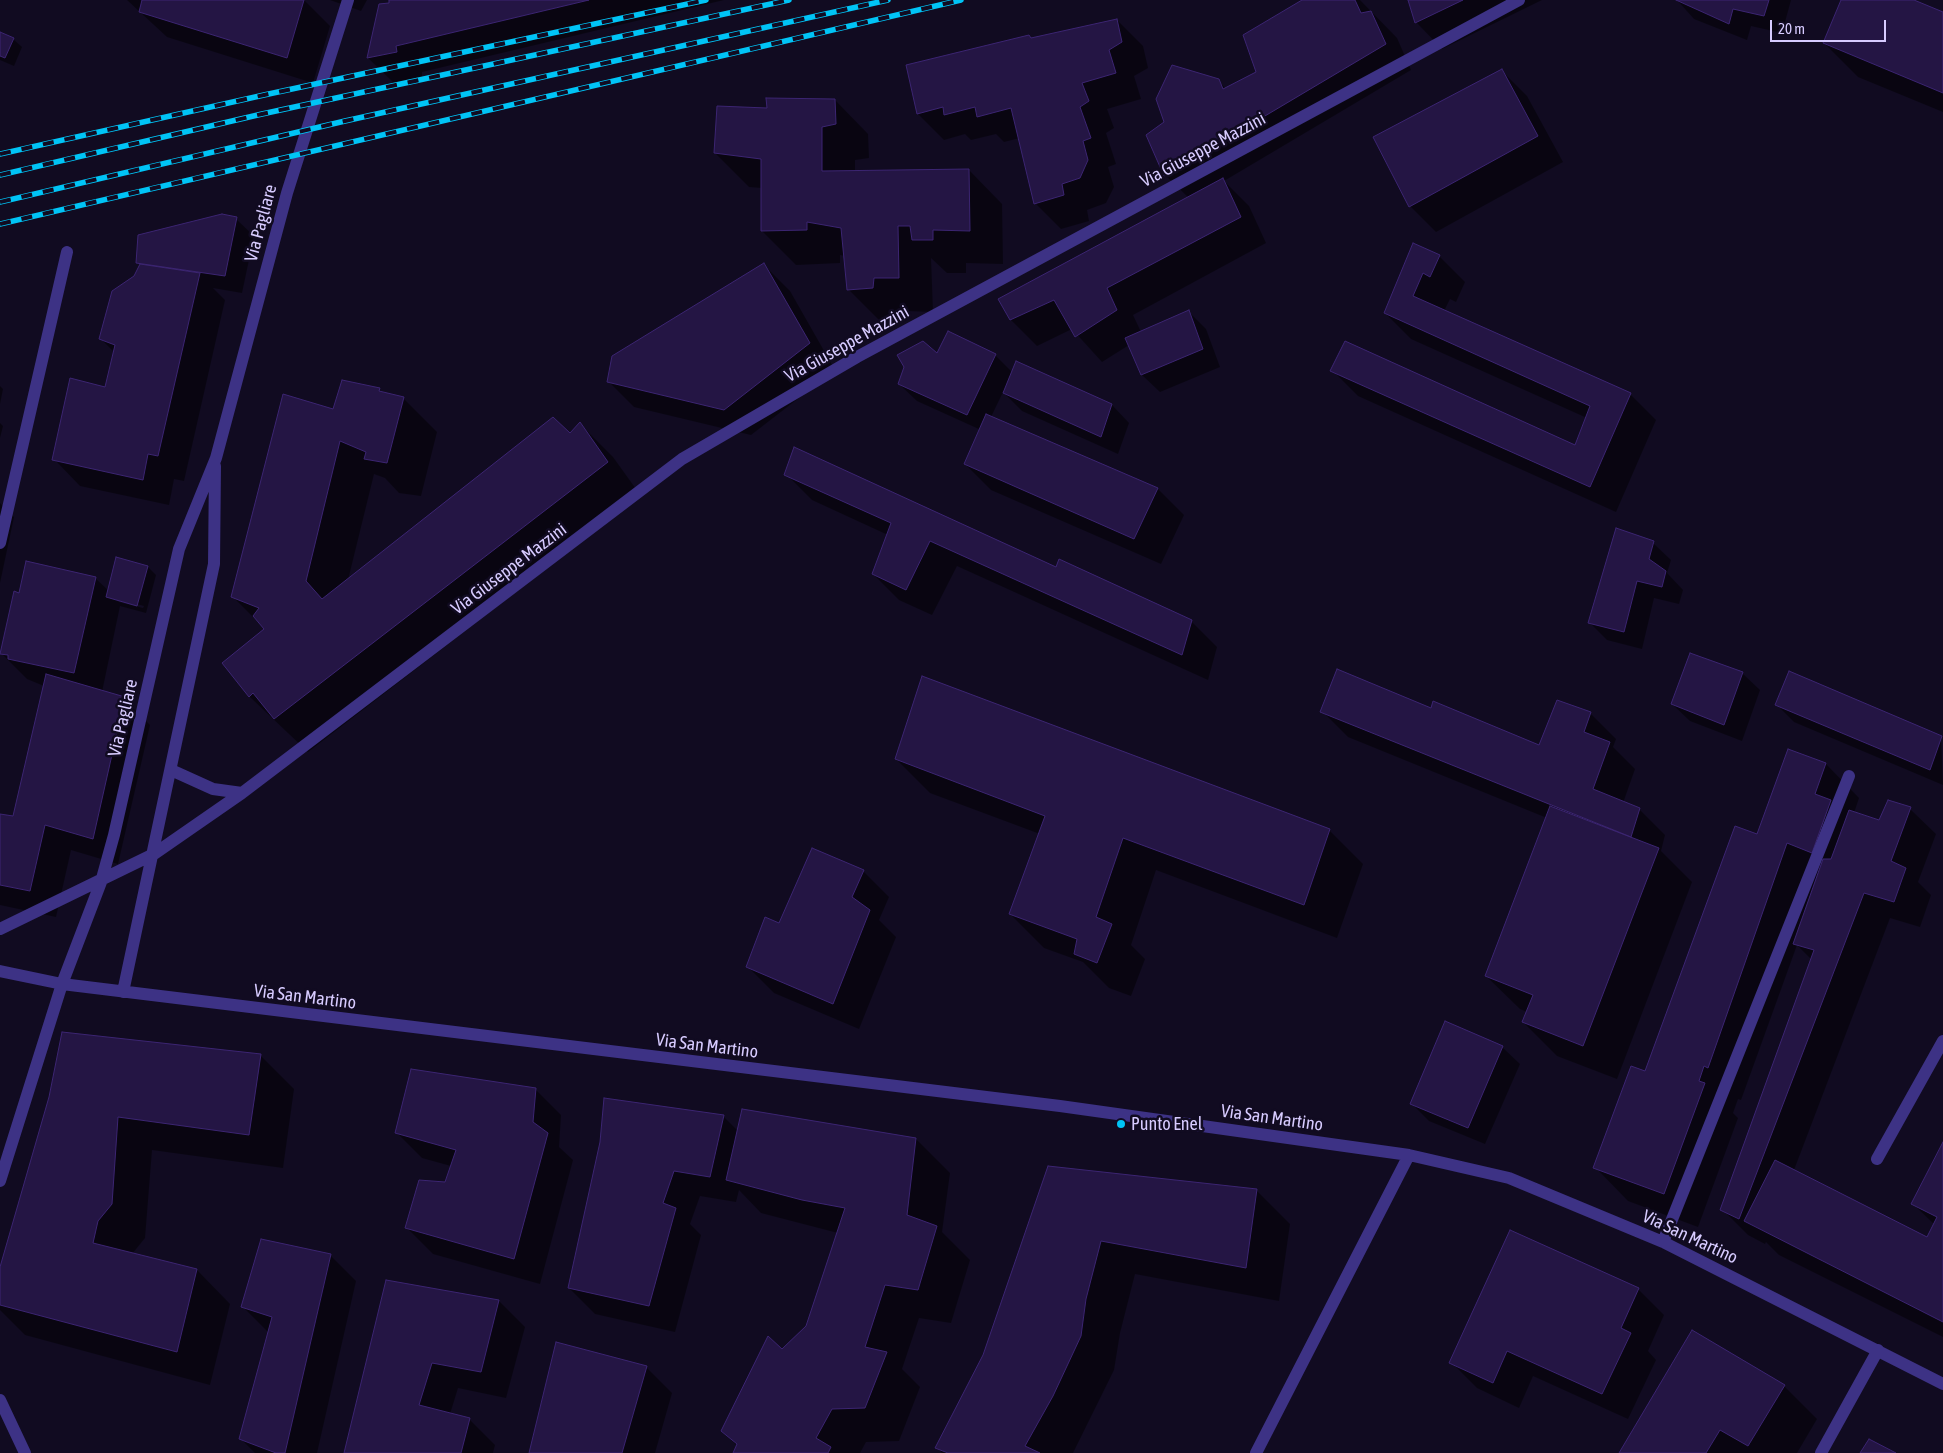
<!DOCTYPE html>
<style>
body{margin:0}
#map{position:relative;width:1943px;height:1453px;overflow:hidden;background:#110b21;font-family:"Asap Condensed",sans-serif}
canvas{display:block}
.scale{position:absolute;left:1770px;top:20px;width:116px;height:22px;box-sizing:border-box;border:2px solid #d7cbff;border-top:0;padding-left:6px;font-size:15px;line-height:18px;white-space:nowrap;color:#d7cbff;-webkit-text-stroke:4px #110b21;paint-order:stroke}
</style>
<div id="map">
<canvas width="1943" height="1453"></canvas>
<div class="scale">20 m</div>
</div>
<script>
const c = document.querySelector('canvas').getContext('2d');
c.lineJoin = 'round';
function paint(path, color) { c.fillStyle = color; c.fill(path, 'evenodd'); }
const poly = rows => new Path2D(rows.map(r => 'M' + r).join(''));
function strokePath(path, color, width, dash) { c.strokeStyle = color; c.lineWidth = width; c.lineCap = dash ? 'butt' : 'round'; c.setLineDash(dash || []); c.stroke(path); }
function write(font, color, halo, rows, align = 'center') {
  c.font = font + ' "Asap Condensed",sans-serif'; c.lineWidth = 5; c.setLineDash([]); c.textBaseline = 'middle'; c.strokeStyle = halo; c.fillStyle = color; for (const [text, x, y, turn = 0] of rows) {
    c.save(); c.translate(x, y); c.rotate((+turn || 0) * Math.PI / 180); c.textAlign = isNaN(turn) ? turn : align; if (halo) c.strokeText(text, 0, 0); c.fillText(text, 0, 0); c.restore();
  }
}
paint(poly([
 [127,0,304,0,330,26,313,83,167,37],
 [330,0,367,0,361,11],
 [391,0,724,0,422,72,422,77,394,83,368,58],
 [1305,0,1360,0,1397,38,1411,70,1224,181,1249,206,1266,243,1133,315,1141,332,1189,312,1206,329,1220,367,1160,392,1142,375,1129,345,1102,362,1072,329,1037,346,1011,320,1000,299,1189,198,1165,175,1218,80,1226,89,1257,72],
 [1409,0,1542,0,1442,49,1417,23],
 [1677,0,1791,0,1782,33,1751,26,1747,40,1694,19],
 [1842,0,1910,0,1943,14,1943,112,1858,77,1824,43],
 [1117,20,1143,46,1148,68,1134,76,1141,99,1107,109,1114,128,1106,133,1116,164,1108,167,1114,187,1106,203,1087,210,1089,221,1061,229,1035,203,1020,138,1004,142,996,134,971,140,965,134,944,140,918,114,908,66],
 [0,34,13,39,22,47,14,66,0,60],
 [1501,70,1527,96,1563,162,1436,232,1410,206],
 [835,100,868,134,869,158,855,160,855,172,969,170,1002,204,1003,264,966,263,966,273,947,273,931,258,933,312,907,311,906,321,882,323,848,289,845,256,840,255,840,263,796,265,762,231,762,188,749,187,715,153,768,109],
 [236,219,254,236,242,293,213,288,225,300,184,481,174,479,169,505,80,486,54,459,106,388,114,352,101,339,141,266,137,262],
 [1439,256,1465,282,1456,302,1450,299,1444,311,1630,394,1656,420,1616,512,1358,396,1332,370,1575,446,1587,418,1411,339,1385,313],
 [764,265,790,291,835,370,751,435,634,407,608,381],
 [937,355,995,355,1013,373,1112,405,1129,423,1118,454,1022,411,1003,392,991,417,1158,489,1184,515,1161,564,991,490,965,464,981,430,917,401,899,384,906,366],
 [0,386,3,389,0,404],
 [379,389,384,394,403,398,437,432,421,496,399,493,385,478,374,474,348,580,570,435,580,424,613,457,641,496,308,752,250,697,224,663,265,629,233,597,334,410],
 [0,423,3,426,0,438],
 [786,474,1056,568,1191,621,1217,647,1208,680,957,566,932,615,899,600,873,574,888,535,812,500],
 [0,503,14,517,0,583],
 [1653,543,1671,560,1667,573,1683,590,1679,604,1654,598,1642,649,1607,640,1589,622],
 [148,567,156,575,146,613,120,606,102,692,124,699,150,725,118,864,71,850,56,917,0,905,0,815,14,818,44,686,27,679,1,653,20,595,95,578,109,591],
 [115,598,144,606,143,608,119,602],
 [1742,673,1760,690,1742,741,1690,721,1672,704],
 [1777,705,1941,737,1943,785,1794,722],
 [1432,710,1540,746,1590,713,1616,739,1613,747,1635,769,1623,803,1639,809,1665,835,1661,851,1692,882,1617,1079,1557,1056,1523,1022,1527,1012,1520,1009,1486,976,1547,818,1348,737,1322,711],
 [896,759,1329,830,1363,864,1337,938,1156,870,1131,945,1145,959,1131,996,1109,988,1083,962,1044,948,1010,914,1040,834,930,793],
 [1826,764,1859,798,1854,813,1880,821,1910,809,1936,834,1918,882,1931,895,1920,927,1890,918,1794,1170,1928,1239,1935,1225,1913,1204,1943,1145,1943,1337,1779,1255,1766,1242,1765,1244,1748,1235,1722,1209,1812,960,1797,945,1741,1100,1738,1099,1733,1113,1738,1118,1698,1227,1628,1201,1595,1167,1646,1072,1758,836],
 [863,871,889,897,879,920,896,937,859,1029,774,993,748,967,780,925],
 [1502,1047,1520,1064,1485,1144,1429,1121,1411,1103],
 [260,1055,294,1089,283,1168,152,1150,145,1238,132,1254,197,1270,230,1304,210,1385,25,1335,0,1310,0,1271,50,1097],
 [535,1089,561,1115,559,1147,573,1160,540,1284,433,1254,407,1228,446,1184,451,1166,422,1158,396,1132],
 [723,1116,738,1131,916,1139,950,1173,942,1232,970,1260,951,1323,919,1318,902,1369,920,1387,899,1441,866,1442,860,1453,735,1453,737,1446,723,1431,782,1351,807,1326,838,1233,761,1213,739,1190,736,1202,700,1196,690,1224,701,1235,675,1332,595,1314,569,1288,601,1143],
 [1049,1167,1256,1190,1290,1224,1279,1301,1135,1274,1120,1333,1114,1370,1073,1453,942,1453,937,1447,984,1355],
 [330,1255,356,1281,317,1453,255,1453,241,1439,269,1333,243,1307],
 [387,1282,499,1301,525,1327,506,1398,458,1388,450,1414,469,1419,495,1445,493,1453,345,1453],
 [1638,1289,1664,1315,1648,1351,1656,1360,1628,1419,1533,1376,1519,1408,1477,1388,1451,1362],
 [646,1367,672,1393,655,1453,530,1453],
 [1784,1386,1817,1419,1797,1453,1621,1453]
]), '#0007');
const building = poly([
 [142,0,304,0,287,58,139,12,142,0],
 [389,0,589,0,396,46,397,52,367,58,379,4,389,3,389,0],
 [1302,0,1355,0,1361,13,1371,11,1386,44,1164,176,1146,135,1164,122,1156,99,1172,65,1219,79,1223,89,1256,72,1243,35,1302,0],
 [1408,0,1463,0,1415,23,1408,0],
 [1676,0,1769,0,1764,16,1733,9,1729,24,1676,0],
 [1841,0,1914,0,1943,12,1943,93,1823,43,1841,0],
 [1117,19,1122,42,1109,50,1116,73,1082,83,1089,101,1080,107,1091,138,1083,141,1088,160,1080,178,1062,184,1064,195,1034,204,1011,108,977,117,975,107,944,115,943,107,917,114,906,65,1029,35,1031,38,1117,19],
 [0,32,14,38,5,58,0,56,0,32],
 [1502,69,1538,136,1409,207,1373,137,1502,69],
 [766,98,835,99,836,124,822,127,822,171,969,169,970,231,933,230,933,240,912,240,910,226,898,226,899,278,874,278,873,288,847,290,841,228,807,222,807,230,761,231,761,159,714,153,717,106,767,108,766,98],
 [1223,178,1241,217,1107,288,1117,310,1075,337,1054,300,1010,320,998,299,1223,178],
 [222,214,237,217,225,276,136,263,138,235,222,214],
 [1413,243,1440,255,1430,277,1423,273,1413,296,1631,393,1590,487,1330,371,1345,341,1575,445,1590,406,1384,313,1413,243],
 [764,263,810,343,724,410,607,382,612,356,764,263],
 [140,264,200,273,158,456,148,454,143,480,52,460,70,378,105,387,115,345,99,339,112,291,134,276,140,264],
 [1189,310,1203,349,1141,375,1125,338,1189,310],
 [948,331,996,354,967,415,898,384,904,367,897,355,923,341,937,353,948,331],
 [1016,361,1112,404,1101,437,1003,393,1016,361],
 [342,380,380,388,379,391,404,397,387,463,364,459,366,452,340,441,306,581,322,599,553,417,570,433,580,422,608,462,274,719,253,693,249,697,222,663,264,629,253,616,259,608,231,597,283,394,333,409,342,380],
 [986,414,1158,488,1134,539,964,464,986,414],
 [794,447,1056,567,1059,559,1192,620,1182,655,930,541,906,590,872,574,891,523,784,475,794,447],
 [1616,528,1654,541,1649,559,1666,571,1662,587,1637,581,1624,632,1588,623,1616,528],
 [116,557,148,566,137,606,106,597,116,557],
 [26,561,96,577,74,673,8,659,8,655,0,654,14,591,19,593,26,561],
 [1690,653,1743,672,1724,725,1671,704,1690,653],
 [1337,669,1431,708,1433,701,1539,745,1557,700,1591,712,1584,732,1610,742,1593,789,1640,808,1631,837,1320,712,1337,669],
 [1789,671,1942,736,1930,770,1775,705,1789,671],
 [46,674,125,697,93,839,45,825,30,891,0,885,0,814,13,816,46,674],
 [922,676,1330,829,1304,905,1123,838,1096,917,1112,924,1097,963,1074,954,1077,939,1009,914,1045,816,895,759,922,676],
 [1788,749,1826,763,1815,794,1831,800,1812,853,1787,843,1708,1068,1704,1066,1699,1081,1705,1083,1664,1194,1593,1168,1631,1066,1645,1071,1735,826,1757,834,1788,749],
 [1888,800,1911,807,1891,861,1906,868,1894,902,1864,893,1739,1219,1720,1210,1814,950,1793,944,1823,859,1831,859,1849,810,1879,820,1888,800],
 [1550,806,1659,848,1583,1046,1522,1022,1533,995,1485,976,1550,806],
 [812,848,864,870,852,897,870,910,833,1004,746,967,765,917,779,923,812,848],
 [1445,1021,1503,1046,1468,1128,1410,1104,1445,1021],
 [62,1032,261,1054,249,1135,118,1117,112,1204,98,1221,93,1243,197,1269,177,1352,0,1305,0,1267,49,1097,62,1032],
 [411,1069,536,1088,533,1122,548,1133,514,1259,405,1228,419,1180,445,1182,456,1150,395,1133,411,1069],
 [604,1098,724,1115,710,1177,674,1171,663,1203,676,1208,649,1306,568,1288,600,1142,604,1098],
 [742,1109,916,1138,907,1215,937,1226,918,1290,885,1285,865,1347,887,1352,865,1408,832,1409,816,1438,831,1447,828,1453,733,1453,737,1444,721,1431,768,1336,782,1349,806,1326,845,1208,802,1200,726,1180,742,1109],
 [1943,1142,1943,1322,1744,1221,1775,1160,1927,1237,1937,1217,1911,1204,1943,1142],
 [1048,1166,1257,1189,1246,1268,1101,1241,1086,1299,1081,1336,1053,1396,1025,1446,1040,1453,948,1453,935,1448,983,1355,1048,1166],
 [1510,1230,1639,1288,1621,1328,1631,1333,1602,1394,1507,1351,1493,1383,1449,1363,1510,1230],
 [261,1239,331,1254,285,1453,276,1453,239,1439,272,1317,241,1307,261,1239],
 [386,1280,499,1300,481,1372,432,1363,419,1405,470,1418,461,1453,344,1453,386,1280],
 [1692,1330,1785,1385,1748,1446,1720,1430,1706,1453,1619,1453,1692,1330],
 [556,1342,647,1366,622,1453,529,1453,556,1342],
 [1869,1439,1896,1453,1860,1453,1869,1439]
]);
paint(building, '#241544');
strokePath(building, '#3c2572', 1);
strokePath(poly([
 [1877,1159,1943,1041]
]), '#3d3285', 12);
strokePath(poly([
 [0,543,67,252],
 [171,770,213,789,242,793],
 [0,929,154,854,242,793,682,459,857,357,1519,0],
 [0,971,62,984,1060,1106,1409,1155,1509,1178,1663,1242,1943,1384],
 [123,992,214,564,215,466],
 [0,1181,62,984,101,882,114,835,179,549,216,458,287,193,348,0],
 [1663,1242,1849,776],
 [0,1400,25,1453],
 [1256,1453,1409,1155],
 [1821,1453,1878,1350]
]), '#3d3285', 12);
const rail = poly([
 [0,154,264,95,706,0],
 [0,175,262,114,789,0],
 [0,202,345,121,888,0],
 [0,224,961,0]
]);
strokePath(rail, '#00c4f6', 5.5);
strokePath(rail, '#110b21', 4, [11]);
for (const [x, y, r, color] of [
 [1121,1124,5,"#00c4f6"]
]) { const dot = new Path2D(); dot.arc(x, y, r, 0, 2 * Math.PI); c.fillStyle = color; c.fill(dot); strokePath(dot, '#110b21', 2); }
write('18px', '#d7cbff', '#110b21', [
 ["Via Giuseppe Mazzini",1203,150,-28],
 ["Via Pagliare",261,223,-75],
 ["Via Giuseppe Mazzini",847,344,-29],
 ["Via Giuseppe Mazzini",509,569,-37],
 ["Via Pagliare",123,718,-77],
 ["Via San Martino",305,997,7],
 ["Via San Martino",707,1046,7],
 ["Via San Martino",1272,1118,8],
 ["Via San Martino",1690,1237,25]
]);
write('18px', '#d7cbff', '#110b21', [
 ["Punto Enel",1131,1124]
], 'left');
</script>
